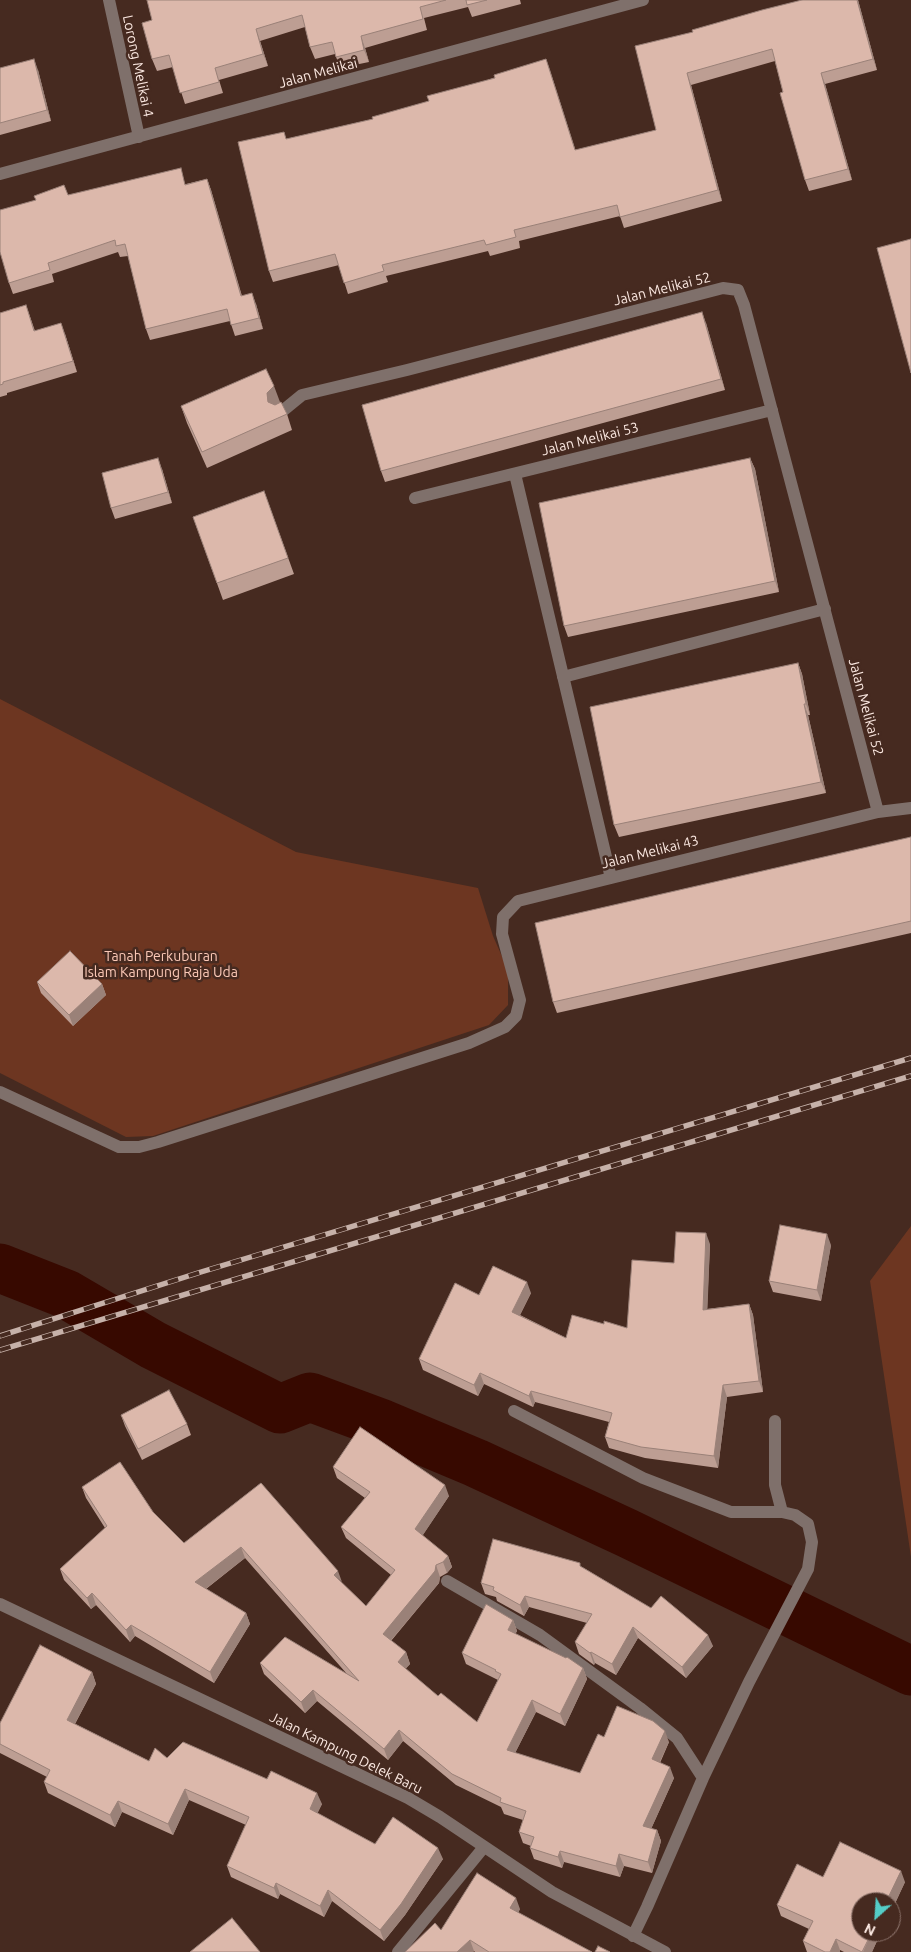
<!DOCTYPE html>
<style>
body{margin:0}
#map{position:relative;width:911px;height:1952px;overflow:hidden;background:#462a20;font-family:Ubuntu,sans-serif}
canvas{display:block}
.north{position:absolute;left:851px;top:1892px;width:50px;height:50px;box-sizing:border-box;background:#462a20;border:1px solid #8f766e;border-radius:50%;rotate:206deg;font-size:14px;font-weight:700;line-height:20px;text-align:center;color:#fce9e2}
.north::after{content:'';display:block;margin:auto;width:18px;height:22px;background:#54cdc7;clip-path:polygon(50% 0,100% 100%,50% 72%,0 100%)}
</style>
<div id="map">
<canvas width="911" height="1952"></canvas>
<div class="north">N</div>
</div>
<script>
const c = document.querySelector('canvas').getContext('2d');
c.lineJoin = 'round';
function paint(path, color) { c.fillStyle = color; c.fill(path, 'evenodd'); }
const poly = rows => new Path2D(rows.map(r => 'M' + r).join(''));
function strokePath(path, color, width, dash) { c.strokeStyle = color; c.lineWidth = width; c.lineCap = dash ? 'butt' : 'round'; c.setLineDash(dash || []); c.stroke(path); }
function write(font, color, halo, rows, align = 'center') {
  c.font = font + ' Ubuntu,sans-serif'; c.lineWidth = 5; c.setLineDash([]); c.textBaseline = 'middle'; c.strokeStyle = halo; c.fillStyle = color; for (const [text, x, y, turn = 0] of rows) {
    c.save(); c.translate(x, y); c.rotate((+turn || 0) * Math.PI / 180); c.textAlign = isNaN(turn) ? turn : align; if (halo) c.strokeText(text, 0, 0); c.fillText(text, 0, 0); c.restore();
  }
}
paint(poly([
 [0,699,296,852,478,888,493,936,508,970,508,1005,489,1025,153,1136,126,1137,0,1073],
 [911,1226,911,1557,870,1281]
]), '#6d3621');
strokePath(poly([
 [0,1268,66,1294,153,1345,280,1409,310,1397,383,1424,476,1463,627,1533,911,1671]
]), '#370900', 49);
strokePath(poly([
 [109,0,139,137],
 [0,174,643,0],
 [280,413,302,395,407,370,723,288,738,290,744,305,878,812],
 [515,474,611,878],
 [415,498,772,410],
 [563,677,825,609],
 [0,1092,119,1147,139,1147,158,1142,469,1043,505,1027,516,1016,520,1000,502,934,503,917,518,901,878,812,911,808],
 [514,1411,643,1478,731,1512,782,1512,795,1515,808,1524,812,1542,808,1569,749,1682,703,1778,647,1907,633,1936],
 [775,1421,775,1485,782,1512],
 [447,1581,540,1635,640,1708,677,1738,703,1778],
 [0,1604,408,1798,440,1817,552,1892,665,1952],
 [398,1952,484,1847]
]), '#7f706b', 12);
const rail = poly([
 [0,1336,201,1272,911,1058],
 [0,1350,911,1076]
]);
strokePath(rail, '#c6b1a9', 5.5);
strokePath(rail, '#462a20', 4, [11]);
paint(poly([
 [147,0,520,0,521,4,472,17,468,7,424,18,427,30,365,48,369,62,340,68,335,54,315,59,310,47,305,27,260,41,268,66,219,80,223,93,185,104,173,67,157,71,152,59,152,20],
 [802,0,858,0,877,70,825,84,852,180,809,191,805,180,775,61,691,85,722,201,624,228,620,216,519,241,520,248,490,256,488,251,386,276,388,282,348,294,339,265,273,282,269,271,284,132,286,139,373,119,429,101,546,59,575,150,656,130,693,32],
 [0,68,38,70,51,121,0,135],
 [207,179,211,190,242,296,256,304,263,329,235,336,230,321,150,340,146,329,128,256,120,257,118,252,52,274,54,282,13,294,9,283,68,195,186,184],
 [26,305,35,331,65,334,77,372,7,393,7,395,0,397,0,313],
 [706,323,725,390,385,482,381,471],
 [280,402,287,414,292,430,207,468,187,423,181,406],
 [750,458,755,469,779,592,568,637,564,626],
 [162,469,172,503,115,519,111,508],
 [264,491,294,574,223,600,193,517],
 [798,663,802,674,810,715,808,715,826,793,619,837,614,825],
 [911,837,911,933,557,1013,553,1002],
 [37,982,102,984,106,995,73,1026,41,993],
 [710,1244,707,1309,749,1304,753,1315,763,1392,727,1397,718,1468,645,1458,609,1448,605,1437,609,1422,535,1402,533,1407,484,1384,478,1396,423,1370,419,1359,479,1295,531,1293,520,1315,566,1338,604,1324,627,1328,674,1263],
 [831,1245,821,1301,773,1292,769,1281],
 [121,1415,187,1424,191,1435,142,1460,125,1426],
 [333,1467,449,1496,422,1536,448,1556,452,1567,447,1573,440,1577,439,1583,391,1641,406,1652,410,1664,405,1669,438,1696,477,1722,498,1680,466,1664,462,1653,513,1620,517,1631,515,1634,583,1668,587,1679,565,1726,536,1712,515,1753,580,1773,604,1737,669,1742,660,1763,674,1778,651,1829,657,1830,661,1841,652,1873,624,1866,620,1877,564,1862,562,1868,534,1859,530,1848,531,1846,523,1843,519,1832,523,1820,504,1814,501,1807,456,1785,403,1741,388,1760,317,1701,305,1713,264,1674,260,1663,347,1674,245,1558,206,1589,246,1613,250,1624,214,1683,135,1636,130,1642,96,1605,91,1609,64,1580,60,1569,105,1528,86,1498,82,1487,153,1512,184,1543,261,1483,342,1583,366,1606,391,1575,346,1538,341,1527,365,1498,337,1478],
 [582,1567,713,1646,686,1678,638,1638,616,1675,595,1663,594,1665,579,1654,575,1642,587,1623,529,1607,524,1616,497,1601,496,1597,485,1594,481,1583],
 [92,1672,96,1684,75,1724,149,1761,167,1758,322,1804,317,1813,375,1844,443,1859,405,1915,384,1941,332,1901,324,1917,280,1894,278,1899,231,1877,227,1866,246,1825,189,1800,173,1835,122,1812,115,1827,48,1793,44,1782,47,1777,0,1753,0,1723],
 [823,1877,905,1882,891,1912,891,1902,861,1932,881,1932,872,1952,844,1952,840,1950,840,1952,807,1952,803,1941,809,1929,781,1916,777,1905],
 [520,1909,518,1913,592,1952,475,1952,474,1951,473,1952,405,1952,441,1930]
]), '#bd9e93');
paint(poly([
 [857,0,858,0,877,70,873,59],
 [256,29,260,41,268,66,263,54],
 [361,36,365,48,369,62,364,50],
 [34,59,38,70,51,121,47,110],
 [546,59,550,70,579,161,575,150],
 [687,73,691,85,722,201,718,190],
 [821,73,825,84,852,180,848,169],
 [207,179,211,190,245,308,241,296],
 [252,293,256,304,263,329,259,318],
 [702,312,706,323,725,390,721,379],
 [61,323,65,334,77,372,73,361],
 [274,386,280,402,273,410,268,402,267,393],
 [158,458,162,469,172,503,168,492],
 [750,458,755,469,779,592,775,581],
 [798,663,802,674,810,715,806,704],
 [804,704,808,715,826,793,821,782],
 [102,984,106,995,73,1026,69,1015],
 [706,1233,710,1244,707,1321,703,1310],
 [827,1234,831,1245,821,1301,817,1290],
 [527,1282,531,1293,516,1323,512,1312],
 [749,1304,753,1315,763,1392,759,1381],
 [480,1373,484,1384,478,1396,474,1385],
 [723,1385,727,1397,718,1468,714,1456],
 [531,1391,535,1402,533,1407,529,1396],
 [445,1485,449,1496,419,1541,415,1529],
 [241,1547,245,1558,199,1594,195,1582],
 [448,1556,452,1567,447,1573,443,1562],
 [436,1565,440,1577,439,1583,387,1645,383,1634],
 [338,1571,342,1582,334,1575],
 [92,1593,96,1605,91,1609,87,1598],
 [525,1596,529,1607,524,1616,520,1605],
 [246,1613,250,1624,214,1683,210,1672],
 [513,1620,517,1631,512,1641,508,1630],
 [131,1625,135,1636,130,1642,126,1630],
 [633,1627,638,1638,616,1675,612,1664],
 [708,1635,713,1646,686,1678,682,1667],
 [406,1652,410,1664,402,1673,398,1662],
 [591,1652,595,1663,594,1665,590,1653],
 [583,1668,587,1679,565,1726,560,1714],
 [92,1672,96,1684,71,1731,67,1720],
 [313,1690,317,1701,305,1713,301,1702],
 [532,1700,536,1712,511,1761,507,1750],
 [399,1730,403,1741,388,1760,384,1749],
 [665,1731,669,1742,656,1770,652,1759],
 [670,1767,674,1778,647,1838,643,1826],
 [185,1789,189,1800,173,1835,168,1824],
 [317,1793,322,1804,314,1821,310,1809],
 [118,1801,122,1812,115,1827,110,1815],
 [657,1830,661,1841,652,1873,648,1862],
 [438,1848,443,1859,405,1915,384,1941,380,1930],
 [560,1851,564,1862,562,1868,558,1857],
 [619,1854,624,1866,620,1877,616,1866],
 [901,1871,905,1882,891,1912,891,1902,886,1902],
 [276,1883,280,1894,278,1899,274,1888],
 [328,1890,332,1901,324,1917,320,1906],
 [516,1898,520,1909,514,1919,510,1908],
 [872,1932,881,1932,872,1952,863,1952],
 [836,1939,840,1950,840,1952,830,1952],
 [470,1940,474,1951,473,1952,457,1952]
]), '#9a8178');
const building = poly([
 [147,0,446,0,420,7,423,19,361,36,364,50,336,57,332,42,310,47,302,15,256,29,263,54,215,68,219,82,180,93,169,55,152,59,142,23,152,20,147,0],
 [466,0,487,0,467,5,466,0],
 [802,0,857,0,873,59,821,73,848,169,805,180,780,93,783,92,772,49,687,73,718,190,620,217,617,205,514,230,516,237,486,245,484,240,382,265,384,271,344,283,335,254,269,271,238,142,284,132,286,139,373,119,372,117,429,101,427,96,495,78,494,75,546,59,575,150,656,130,635,46,693,32,692,30,762,10,802,0],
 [34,59,47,110,0,123,0,68,34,59],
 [181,168,185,185,207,179,241,296,252,293,259,318,231,325,227,309,146,329,125,244,116,246,115,240,48,263,50,270,9,283,0,252,0,210,36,200,34,196,64,185,68,195,181,168],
 [911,239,911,373,877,248,911,239],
 [26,305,34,331,61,323,73,361,3,382,3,384,0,385,0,313,26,305],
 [702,312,721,379,381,471,362,405,702,312],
 [266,369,274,386,267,393,268,402,275,405,281,402,287,414,202,452,181,406,266,369],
 [158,458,168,492,111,508,102,473,158,458],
 [750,458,775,581,564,626,539,503,750,458],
 [264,491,288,558,217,583,193,517,264,491],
 [798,663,806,704,804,704,821,782,614,825,590,707,798,663],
 [911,837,911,921,553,1002,535,923,911,837],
 [70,951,102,984,69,1015,37,982,70,951],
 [780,1225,827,1234,817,1290,769,1281,780,1225],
 [676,1232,706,1233,703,1310,749,1304,759,1381,723,1385,714,1456,641,1447,605,1437,612,1413,531,1391,529,1396,480,1373,474,1385,419,1359,455,1283,479,1295,493,1266,527,1282,512,1312,566,1338,572,1315,604,1324,604,1321,627,1328,632,1260,674,1263,676,1232],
 [169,1390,187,1424,138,1449,121,1415,169,1390],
 [360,1427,445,1485,415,1529,448,1556,443,1562,436,1565,435,1571,383,1634,406,1652,398,1662,438,1696,441,1693,477,1722,501,1674,495,1671,496,1670,462,1653,486,1604,513,1620,508,1630,566,1658,567,1657,583,1668,560,1714,532,1700,507,1750,580,1773,598,1734,604,1737,617,1706,653,1721,665,1731,652,1759,670,1767,643,1826,657,1830,648,1862,619,1854,616,1866,560,1851,558,1857,530,1848,534,1837,519,1832,526,1811,500,1802,501,1798,452,1774,399,1730,384,1749,313,1690,301,1702,260,1663,285,1637,359,1681,241,1547,195,1582,246,1613,210,1672,131,1625,126,1630,92,1593,87,1598,60,1569,107,1526,82,1487,120,1462,153,1512,184,1543,261,1483,338,1571,334,1575,366,1606,395,1570,341,1527,370,1492,333,1467,360,1427],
 [493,1539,580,1563,580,1566,651,1608,661,1596,708,1635,682,1667,633,1627,612,1664,591,1652,590,1653,575,1642,592,1614,525,1596,520,1605,493,1590,494,1587,481,1583,493,1539],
 [40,1645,92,1672,67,1720,149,1761,155,1748,167,1758,183,1742,267,1779,271,1771,317,1793,310,1809,375,1844,393,1817,438,1848,401,1904,380,1930,328,1890,320,1906,276,1883,274,1888,227,1866,249,1817,185,1789,168,1824,118,1801,110,1815,44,1782,50,1770,0,1744,0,1723,40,1645],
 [840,1842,901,1871,886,1902,861,1902,861,1932,872,1932,862,1952,836,1939,830,1952,825,1952,803,1941,813,1921,777,1905,797,1864,823,1877,840,1842],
 [477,1873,516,1898,510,1908,592,1952,489,1952,470,1940,457,1952,405,1952,435,1923,441,1930,477,1873],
 [232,1918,260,1952,190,1952,232,1918],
 [598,1946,610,1952,595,1952,598,1946]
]);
paint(building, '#dcb8ab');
strokePath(building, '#9a8178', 1);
write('14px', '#fce9e2', '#462a20', [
 ["Lorong Melikai 4",138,66,78],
 ["Jalan Melikai",318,73,-15],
 ["Jalan Melikai 52",662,289,-14],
 ["Jalan Melikai 53",590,439,-14],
 ["Jalan Melikai 52",866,707,75],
 ["Jalan Melikai 43",650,852,-14],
 ["Jalan Kampung Delek Baru",346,1753,26]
]);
write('14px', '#fcc9b7', '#462a20', [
 ["Tanah Perkuburan",161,956],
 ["Islam Kampung Raja Uda",161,972]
]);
</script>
